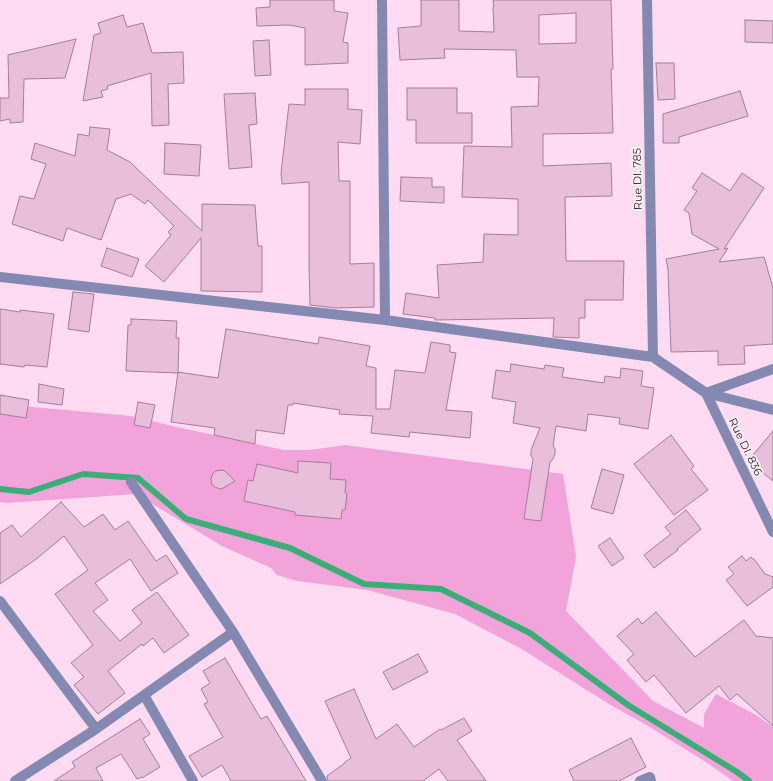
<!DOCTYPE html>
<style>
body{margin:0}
canvas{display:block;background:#fedbf2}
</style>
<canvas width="773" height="781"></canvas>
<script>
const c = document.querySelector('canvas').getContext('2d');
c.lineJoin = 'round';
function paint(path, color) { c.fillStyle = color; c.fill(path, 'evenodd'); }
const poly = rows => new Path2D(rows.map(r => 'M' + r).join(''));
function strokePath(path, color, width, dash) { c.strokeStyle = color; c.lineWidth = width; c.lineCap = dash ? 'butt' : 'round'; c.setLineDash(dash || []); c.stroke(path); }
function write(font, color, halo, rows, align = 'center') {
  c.font = font + ' Montserrat,sans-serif'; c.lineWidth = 3.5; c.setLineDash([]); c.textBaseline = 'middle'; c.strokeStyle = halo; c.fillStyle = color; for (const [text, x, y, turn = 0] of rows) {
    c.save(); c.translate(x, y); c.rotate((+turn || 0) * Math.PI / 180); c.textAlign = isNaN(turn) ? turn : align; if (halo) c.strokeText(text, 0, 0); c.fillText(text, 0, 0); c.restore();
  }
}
paint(poly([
 [0,404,131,416,181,428,284,450,310,450,345,445,563,474,576,557,566,611,653,701,704,728,704,714,716,694,756,715,773,727,773,781,733,781,706,762,643,723,612,706,520,648,455,614,367,590,297,581,277,575,271,568,222,546,136,494,7,503,0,502]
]), '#f2a3da');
strokePath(poly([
 [0,489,29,492,83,474,138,478,186,519,290,548,364,584,441,589,530,633,628,705,737,772,749,781]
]), '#3bae77', 6);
const building = poly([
 [270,0,334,0,334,11,348,13,343,42,348,43,348,63,305,65,305,28,289,25,257,26,256,8,270,7,270,0],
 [421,0,459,0,459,31,494,32,493,7,494,7,493,0,611,0,613,69,611,69,613,133,543,134,543,166,611,163,612,196,565,197,566,261,624,261,623,300,585,300,585,318,579,318,579,338,553,337,554,318,435,320,435,318,403,314,406,293,439,298,437,265,483,262,484,234,518,235,518,199,462,197,464,146,512,147,511,107,538,106,539,77,517,77,516,50,444,49,445,58,400,60,398,28,421,26,421,0],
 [576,13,576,43,539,44,539,15,576,13],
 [123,15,127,27,143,23,152,53,183,52,184,83,168,84,169,125,152,126,151,73,107,86,108,89,101,91,103,97,83,101,94,35,101,33,98,23,123,15],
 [745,20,773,21,773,43,745,42,745,20],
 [76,39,65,78,24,79,23,122,10,123,10,119,0,121,0,98,9,98,8,55,76,39],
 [269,40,271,75,255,76,253,41,269,40],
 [656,63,674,63,675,99,658,100,656,63],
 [407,88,457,88,457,113,472,113,472,143,416,143,416,120,407,120,407,88],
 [305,89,348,89,348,109,362,110,360,144,338,142,339,181,350,181,350,264,374,263,374,307,335,308,310,305,309,264,309,182,282,184,281,173,289,104,305,105,305,89],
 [740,91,748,116,679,137,679,143,663,143,663,114,740,91],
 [255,93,257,124,249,125,252,167,229,169,224,94,255,93],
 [90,127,110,129,107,150,130,162,202,231,202,204,255,205,258,246,262,246,262,292,201,291,201,238,164,282,145,266,171,235,168,232,174,226,148,200,145,204,131,194,116,199,101,240,67,228,63,241,12,224,20,196,34,199,46,164,31,159,35,143,75,156,78,134,89,136,90,127],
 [165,143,201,145,199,176,164,174,165,143],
 [702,173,730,191,742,173,764,188,724,249,728,248,719,262,764,257,773,288,773,344,744,346,745,364,718,365,718,351,671,352,668,269,666,259,719,249,692,234,689,213,684,210,697,191,692,188,702,173],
 [401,177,432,178,432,187,444,187,444,203,400,201,401,177],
 [107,248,139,259,132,277,101,266,107,248],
 [73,292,94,294,89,332,68,329,73,292],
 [0,309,20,312,20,310,54,314,47,367,25,365,24,367,0,364,0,309],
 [131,319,177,321,176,338,179,338,178,373,126,371,128,325,131,325,131,319],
 [226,329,318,344,319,337,370,346,366,366,376,368,376,409,390,409,395,370,425,373,431,342,450,345,450,352,456,353,446,410,472,412,470,438,410,432,409,437,371,433,373,416,339,414,340,410,293,403,293,405,288,405,284,434,256,430,255,444,214,435,215,428,171,422,178,372,218,378,226,329],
 [511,364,544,369,545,365,564,368,562,377,604,383,605,376,620,378,621,368,643,371,641,386,654,388,648,429,619,424,620,418,588,414,586,431,556,426,553,446,555,448,555,454,553,459,550,462,541,521,524,519,533,459,531,456,531,450,540,428,513,423,516,402,492,398,496,370,510,372,511,364],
 [39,384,64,389,62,405,38,402,39,384],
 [0,395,29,400,26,418,0,414,0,395],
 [138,402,155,405,150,428,134,425,138,402],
 [773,431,773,481,748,461,773,431],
 [671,435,694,466,691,469,708,490,674,515,634,464,671,435],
 [298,461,331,463,330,479,346,480,345,493,347,494,345,510,342,510,341,519,295,515,295,512,244,501,248,480,253,481,257,464,298,473,298,461],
 [602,469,624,475,613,514,591,508,602,469],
 [222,470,225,471,235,481,223,488,220,489,215,487,212,485,211,479,213,473,216,471,222,470],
 [61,502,84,527,103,514,115,530,128,521,156,561,166,555,178,573,151,591,130,559,95,583,108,600,93,611,120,641,142,623,132,610,157,592,189,635,164,653,153,638,143,646,142,644,108,671,125,693,98,714,74,685,84,677,71,663,93,645,55,594,88,570,64,536,35,560,0,584,0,533,12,525,21,537,61,502],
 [686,510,701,529,677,549,678,550,654,568,644,555,671,534,665,527,686,510],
 [610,538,624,558,612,566,598,546,610,538],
 [742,556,746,561,751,557,753,559,754,559,765,574,773,577,773,587,747,606,726,580,734,574,728,567,742,556],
 [656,612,695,657,744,620,756,636,773,638,773,726,737,694,730,700,719,686,686,713,654,675,646,682,627,660,634,654,617,636,638,618,642,624,656,612],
 [418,654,428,672,393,690,383,672,418,654],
 [225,658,261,719,267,716,306,781,231,781,222,765,202,777,189,756,223,737,204,704,208,702,201,689,210,683,203,671,225,658],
 [354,689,376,739,397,724,414,747,440,729,441,730,464,718,472,731,457,740,486,781,448,781,439,769,423,781,328,781,327,776,345,763,345,762,351,758,325,701,354,689],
 [140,719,150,734,143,739,160,767,142,778,141,777,137,779,121,754,96,768,103,781,54,781,75,767,72,762,140,719],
 [631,738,646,767,619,781,574,781,569,770,631,738]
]);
paint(building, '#e8beda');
strokePath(building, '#a47d97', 1);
strokePath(poly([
 [382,0,385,320],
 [647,0,653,357],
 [0,277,385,320,653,357,706,393,773,410],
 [773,369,706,393,773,532],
 [131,482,233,632,322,781],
 [0,601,96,729],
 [144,695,193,781],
 [15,781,96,729,233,632],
 [640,781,650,777,651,781]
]), '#8489b1', 10);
write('11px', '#2a1b25', '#faf1f7', [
 ["Rue DI. 785",638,179,-91],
 ["Rue DI. 836",745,447,64]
]);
</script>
